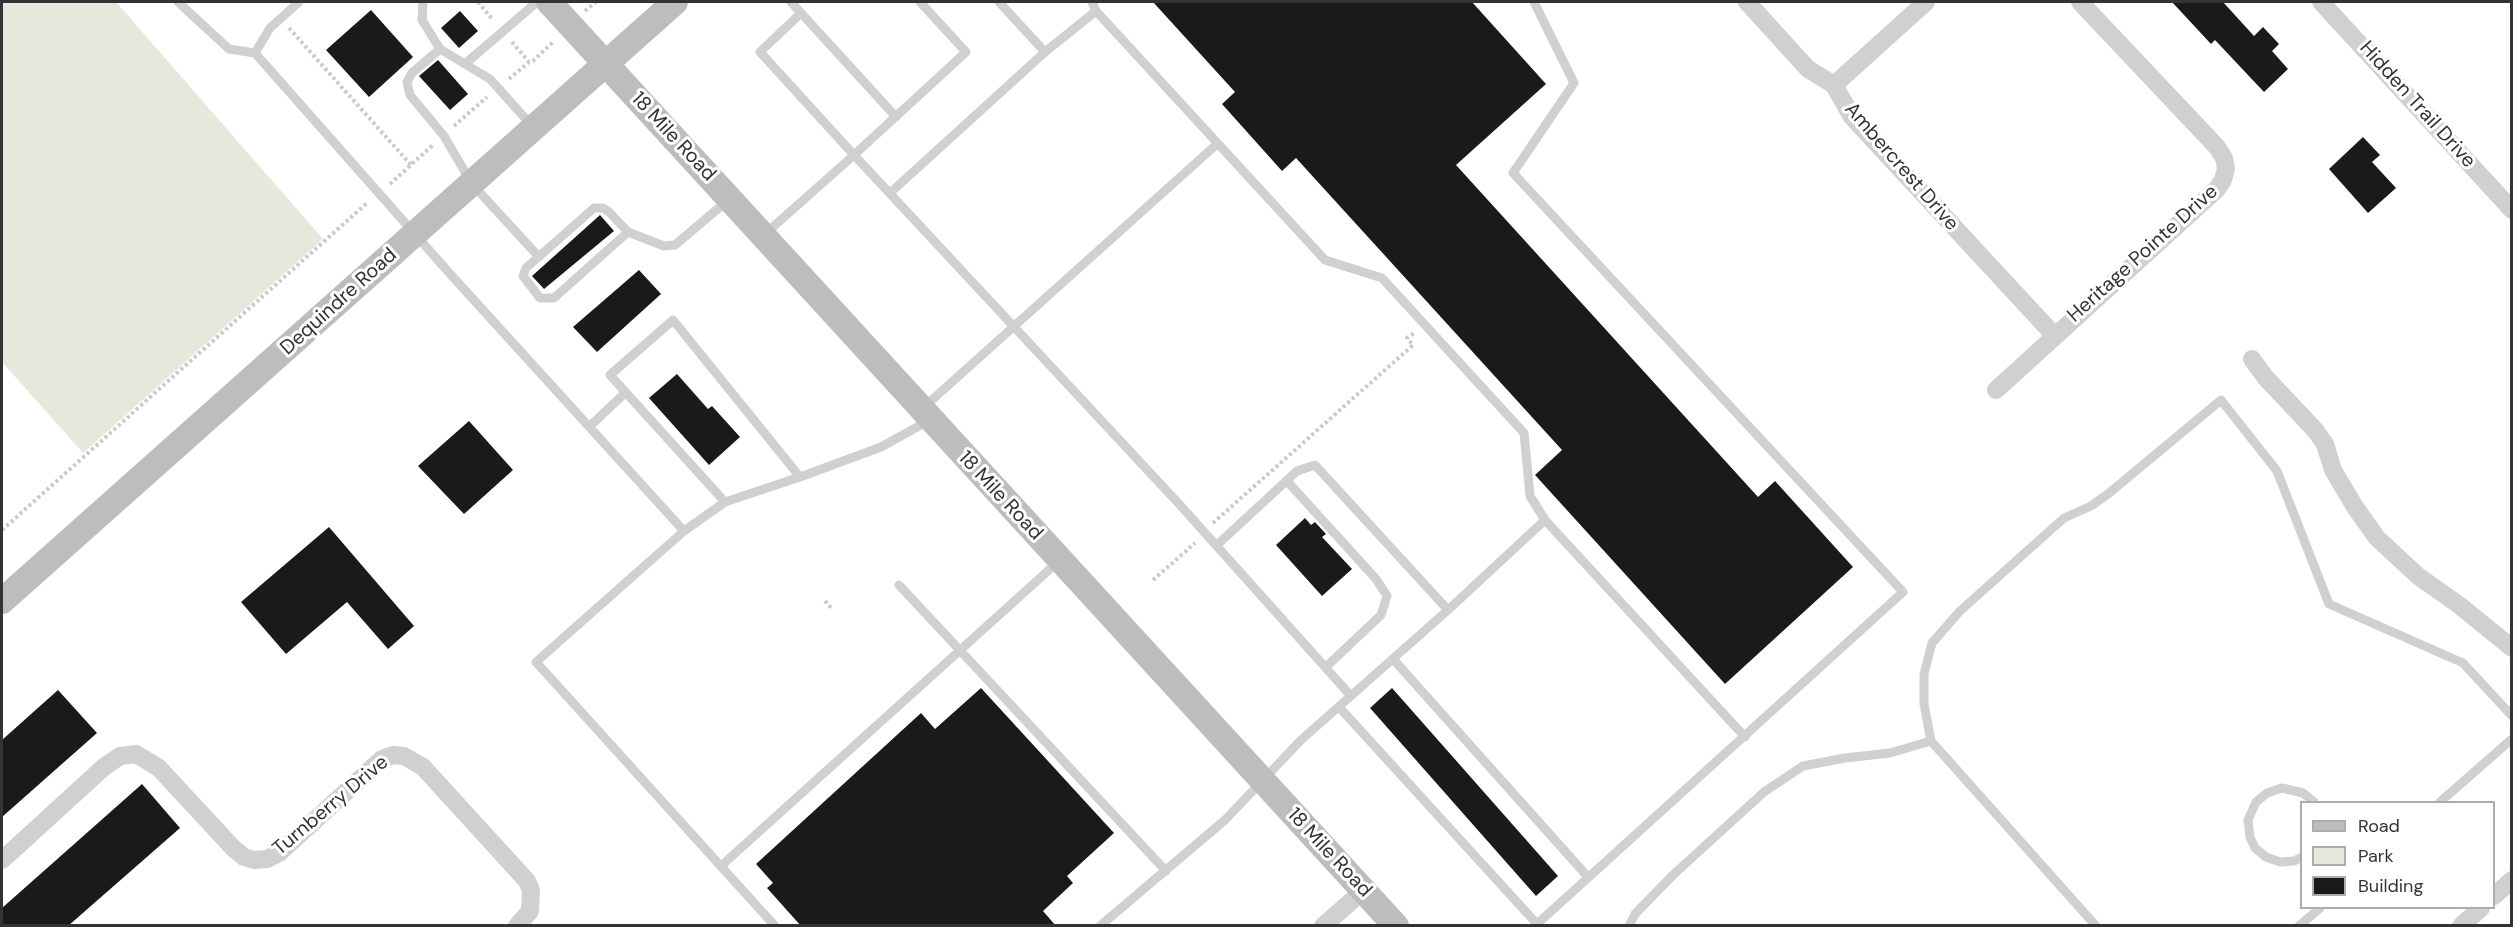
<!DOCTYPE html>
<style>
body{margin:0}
#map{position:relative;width:2513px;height:927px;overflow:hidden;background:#fff;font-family:"DM Sans",sans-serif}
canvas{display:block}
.frame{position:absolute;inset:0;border:3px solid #333;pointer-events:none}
.legend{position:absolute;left:2300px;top:801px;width:195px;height:108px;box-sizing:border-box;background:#fff;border:2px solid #adadad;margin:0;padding:8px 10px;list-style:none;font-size:18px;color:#333}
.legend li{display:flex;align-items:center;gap:12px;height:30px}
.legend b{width:30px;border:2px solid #adadad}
</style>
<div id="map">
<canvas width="2513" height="927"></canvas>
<div class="frame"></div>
<ul class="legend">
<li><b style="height:8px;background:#bdbdbd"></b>Road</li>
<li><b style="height:16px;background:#e4e9dc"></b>Park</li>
<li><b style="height:16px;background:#1a1a1a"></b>Building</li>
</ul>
</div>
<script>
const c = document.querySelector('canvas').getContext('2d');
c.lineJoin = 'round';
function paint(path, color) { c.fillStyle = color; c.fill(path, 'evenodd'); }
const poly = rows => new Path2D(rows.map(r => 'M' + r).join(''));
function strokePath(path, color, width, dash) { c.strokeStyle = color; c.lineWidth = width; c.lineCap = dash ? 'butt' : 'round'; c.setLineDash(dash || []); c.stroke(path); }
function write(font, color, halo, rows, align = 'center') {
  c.font = font + ' "DM Sans",sans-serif'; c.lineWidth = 6; c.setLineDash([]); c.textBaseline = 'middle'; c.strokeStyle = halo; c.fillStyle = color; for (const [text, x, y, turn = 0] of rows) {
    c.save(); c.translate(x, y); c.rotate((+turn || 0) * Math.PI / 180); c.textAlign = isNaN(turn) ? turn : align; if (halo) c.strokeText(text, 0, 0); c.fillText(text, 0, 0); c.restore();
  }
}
paint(poly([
 [2,2,116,2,323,239,83,453,2,362]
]), '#e4e9dc');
paint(poly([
 [1153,2,1472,2,1546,84,1456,165,1758,497,1775,481,1853,567,1725,684,1535,475,1562,450,1296,158,1282,171,1222,104,1235,92],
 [2172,2,2223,2,2254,36,2263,27,2279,44,2272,51,2288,69,2264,92,2215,40,2211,44],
 [371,10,413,57,369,97,326,50],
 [460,11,478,31,459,48,441,28],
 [438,60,468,94,450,110,419,76],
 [2363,137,2380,155,2372,162,2396,188,2368,213,2329,169],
 [600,215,614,231,544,289,532,276],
 [639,270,661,294,597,352,573,327],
 [677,374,708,409,712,406,740,437,709,465,649,398],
 [469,421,513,470,464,514,418,466],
 [1305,518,1311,525,1315,522,1326,534,1322,537,1352,569,1322,596,1276,545],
 [329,527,414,626,388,649,347,602,286,654,241,602],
 [981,688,1114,833,1067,876,1073,883,1043,911,1056,926,801,926,767,888,773,883,756,864,921,713,935,729],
 [1392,688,1558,876,1536,896,1370,708],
 [58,690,97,733,2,817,2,740],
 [142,784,180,828,68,926,2,926,2,908]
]), '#1a1a1a');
strokePath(poly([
 [478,2,493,20],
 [585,11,596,2],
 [289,28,411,165],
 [512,42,529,62,533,61,554,41],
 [509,79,529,62],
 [454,126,487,97],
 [390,184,433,145],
 [1213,523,1413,345,1407,338,1414,333],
 [2,530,368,202],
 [1153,580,1195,543],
 [825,601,832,609]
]), '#cacaca', 4, [3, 3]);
strokePath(poly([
 [178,2,229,49,255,53],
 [299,2,270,28,255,53,452,276,684,531,536,662,775,926],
 [423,2,422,20,440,49],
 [791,2,896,117],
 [1092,2,1096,11,1325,260,1382,278,1524,433,1530,496,1545,520,1448,610,1301,740,1225,820,1100,926],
 [1534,2,1574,83,1513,173,1903,592,1537,924],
 [800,14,760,52,854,155,966,52,920,2],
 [1045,52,1096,11],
 [465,64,537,2],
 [533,127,490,79,440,49,412,73,407,82,410,95,444,136,472,184,539,257],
 [890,193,1045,52,999,2],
 [628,232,554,298,540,298,523,276,526,268,594,208,603,208,609,212,628,232,664,246,675,245,727,201],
 [765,234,854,155,1180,505,1351,696],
 [923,408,1217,144],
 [590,426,625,393],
 [1287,481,1376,579,1387,596,1381,615,1326,667],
 [725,502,610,375,673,320,800,477],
 [1545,520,1745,737],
 [684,531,725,502,800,477,881,447,928,421],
 [1217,545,1297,471,1315,465,1448,610],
 [899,585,1166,871],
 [1393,659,1588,877],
 [1339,707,1537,924,1535,926],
 [2440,802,2512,739],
 [2302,857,2294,861,2280,862,2266,857,2255,848,2250,837,2248,820,2256,802,2267,793,2282,788,2303,793,2314,802],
 [721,866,1060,560],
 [1629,926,1635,914,1673,875,1764,792,1803,766,1845,758,1890,753,1931,741],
 [2096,926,1931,741,1924,704,1924,674,1932,643,1960,611,2064,518,2091,506,2108,494,2221,400,2277,471,2329,604,2463,663,2512,716],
 [2299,926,2320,908]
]), '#d0d0d0', 9);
strokePath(poly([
 [1747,2,1808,69,1834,85,1852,117,2054,335],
 [2321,2,2512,210],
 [1834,85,1926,2],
 [2252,359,2265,377,2315,430,2325,444,2333,470,2355,507,2377,538,2418,576,2459,605,2512,648],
 [1996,390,2217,189,2223,180,2226,169,2224,158,2217,147,2080,2],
 [2,860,104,767,120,756,136,754,159,768,233,848,244,857,254,860,267,859,279,853,382,759,393,755,404,756,423,767,527,881,531,890,530,911,517,926],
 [2494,896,2512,880],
 [1323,926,1364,890],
 [2461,926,2481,908]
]), '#d0d0d0', 18);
strokePath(poly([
 [549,2,1396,926],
 [2,601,675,2]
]), '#bdbdbd', 26);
write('20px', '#333', '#fff', [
 ["Hidden Trail Drive",2417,105,48],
 ["18 Mile Road",673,137,47],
 ["Ambercrest Drive",1901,167,49],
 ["Heritage Pointe Drive",2143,254,-42],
 ["Dequindre Road",339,302,-42],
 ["18 Mile Road",1000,496,47],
 ["Turnberry Drive",331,806,-40],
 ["18 Mile Road",1329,853,47]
]);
</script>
